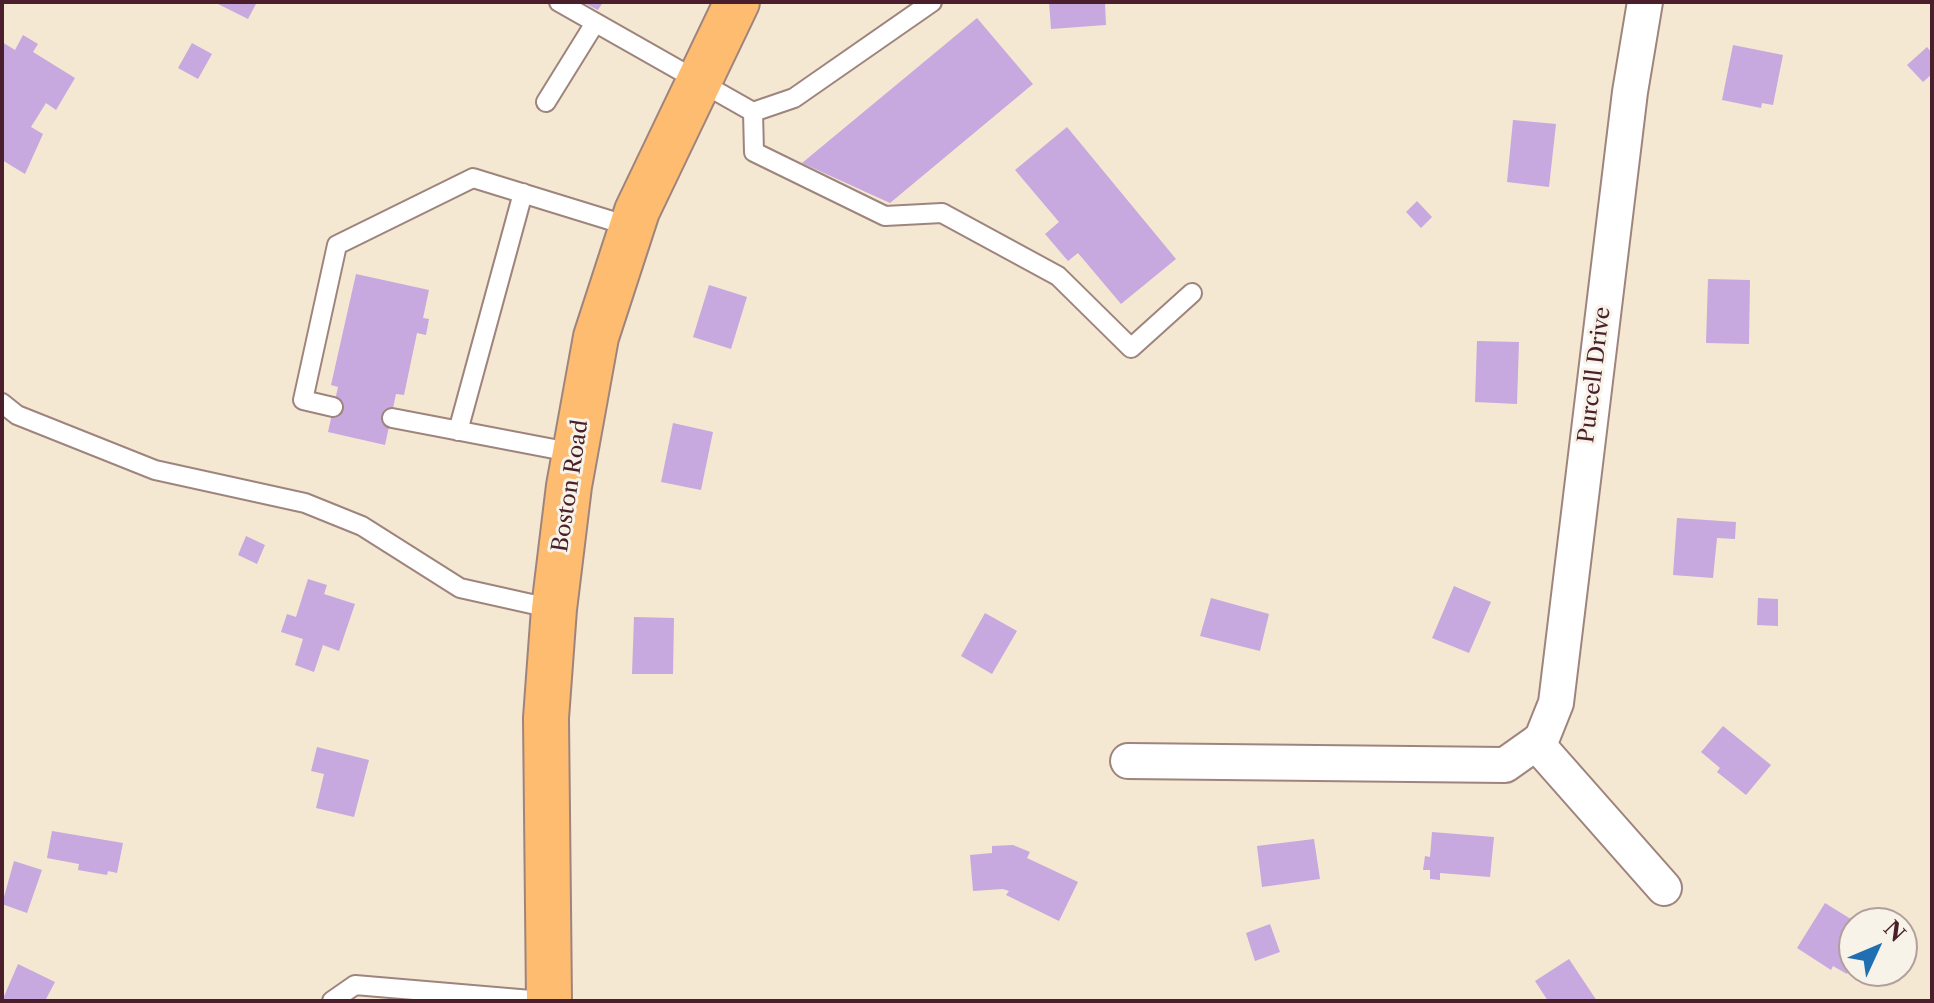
<!DOCTYPE html>
<style>
body{margin:0}
#map{position:relative;width:1934px;height:1003px;overflow:hidden;background:#f4e8d2;font-family:"Libre Caslon Text",serif}
canvas{display:block}
.frame{position:absolute;inset:0;border:4px solid #4a1f2b;pointer-events:none}
.north{position:absolute;left:1838px;top:907px;width:80px;height:80px;box-sizing:border-box;background:#f7f3e8;border:2px solid #b29e9c;border-radius:50%;rotate:46deg;font-size:22px;font-weight:700;line-height:32px;text-align:center;color:#4a1f2b}
.north::after{content:'';display:block;margin:auto;width:28px;height:36px;background:#1f6fb2;clip-path:polygon(50% 0,100% 100%,50% 72%,0 100%)}
</style>
<div id="map">
<canvas width="1934" height="1003"></canvas>
<div class="frame"></div>
<div class="north">N</div>
</div>
<script>
const c = document.querySelector('canvas').getContext('2d');
c.lineJoin = 'round';
function paint(path, color) { c.fillStyle = color; c.fill(path, 'evenodd'); }
const poly = rows => new Path2D(rows.map(r => 'M' + r).join(''));
function strokePath(path, color, width, dash) { c.strokeStyle = color; c.lineWidth = width; c.lineCap = dash ? 'butt' : 'round'; c.setLineDash(dash || []); c.stroke(path); }
function write(font, color, halo, rows, align = 'center') {
  c.font = font + ' "Libre Caslon Text",serif'; c.lineWidth = 6; c.setLineDash([]); c.textBaseline = 'middle'; c.strokeStyle = halo; c.fillStyle = color; for (const [text, x, y, turn = 0] of rows) {
    c.save(); c.translate(x, y); c.rotate((+turn || 0) * Math.PI / 180); c.textAlign = isNaN(turn) ? turn : align; if (halo) c.strokeText(text, 0, 0); c.fillText(text, 0, 0); c.restore();
  }
}
paint(poly([
 [214,2,257,2,248,19],
 [582,2,603,2,598,10],
 [1049,2,1105,2,1106,25,1051,29],
 [977,18,1033,84,890,203,802,163],
 [23,35,38,44,33,52,75,78,56,110,46,103,31,127,43,134,25,174,2,160,2,42,15,50],
 [192,43,212,54,198,79,178,68],
 [1733,45,1783,55,1773,105,1762,103,1761,108,1722,100],
 [1927,47,1932,53,1932,74,1923,82,1907,65],
 [1513,120,1556,124,1549,187,1507,182],
 [1067,127,1176,259,1121,304,1078,253,1068,261,1045,234,1059,222,1015,170],
 [1417,201,1432,217,1421,228,1406,212],
 [356,274,429,290,423,318,429,319,426,335,417,333,404,395,396,394,385,445,328,432,338,387,331,385],
 [1708,279,1750,280,1749,344,1706,343],
 [709,285,747,297,731,349,693,337],
 [1477,341,1519,342,1517,404,1475,402],
 [673,423,713,432,701,490,661,482],
 [1677,518,1736,522,1735,539,1717,538,1713,578,1673,575],
 [246,536,265,545,257,564,238,555],
 [308,579,327,585,324,594,355,604,339,651,323,645,314,672,295,665,303,639,281,632,287,614,296,617],
 [1454,586,1491,602,1469,653,1432,638],
 [1211,598,1269,614,1260,651,1200,636],
 [1758,598,1778,599,1778,626,1757,625],
 [985,613,1017,631,992,674,961,656],
 [634,617,674,618,673,674,632,674],
 [1723,726,1771,765,1746,795,1717,772,1720,768,1701,752],
 [317,747,369,760,354,817,316,808,324,774,311,771],
 [52,831,123,843,117,873,108,871,107,875,78,870,79,864,47,858],
 [1432,832,1494,837,1490,877,1440,873,1440,880,1430,879,1430,870,1423,870,1425,856,1430,857],
 [1314,839,1320,879,1262,887,1257,846],
 [1013,845,1030,852,1027,858,1078,882,1059,921,1006,895,1009,891,1003,889,973,891,970,855,992,853,992,846],
 [14,861,42,870,27,913,2,904],
 [1825,903,1854,921,1854,933,1845,948,1854,954,1854,963,1847,974,1833,966,1831,970,1797,948],
 [1270,924,1280,952,1255,961,1246,933],
 [1569,959,1597,1001,1548,1001,1535,981],
 [18,964,55,982,45,1001,2,1001]
]), '#c7a8df');
const lane = poly([
 [559,2,753,112,754,152,885,216,942,213,1058,276,1131,348,1192,293],
 [546,102,595,23],
 [753,112,794,98,932,2],
 [2,403,17,415,155,470,305,503,362,526,460,588,554,609],
 [333,407,303,400,337,245,473,178,632,227],
 [392,418,575,453],
 [458,431,523,193],
 [332,1001,355,985,543,1001]
]);
const street = poly([
 [1536,743,1542,738,1556,703,1630,92,1645,2],
 [1128,761,1505,765,1536,743,1664,888]
]);
const primary = poly([
 [549,1001,546,718,554,609,569,486,596,337,637,211,737,2]
]);
strokePath(lane, '#9f847e', 22);
strokePath(street, '#9f847e', 38);
strokePath(primary, '#9f847e', 48);
strokePath(lane, '#fff', 18);
strokePath(street, '#fff', 34);
strokePath(primary, '#febc70', 44);
write('22px', '#4a1f2b', '#f7f3e8', [
 ["Purcell Drive",1595,375,-83],
 ["Boston Road",571,486,-81]
]);
</script>
